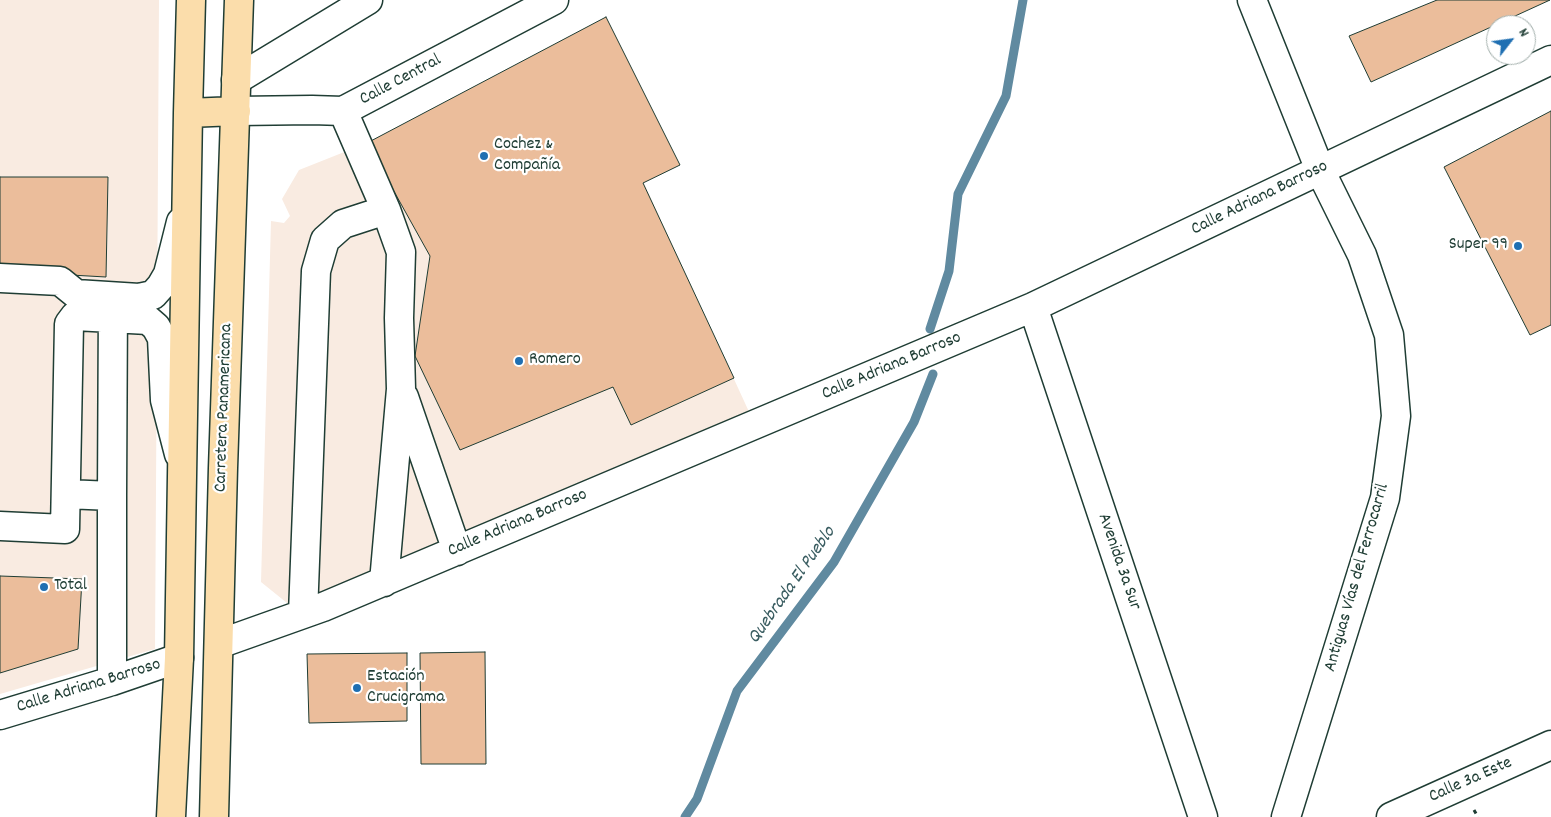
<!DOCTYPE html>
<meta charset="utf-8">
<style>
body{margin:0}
#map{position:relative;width:1551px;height:817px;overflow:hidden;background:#fff;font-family:Dekko,sans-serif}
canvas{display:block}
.north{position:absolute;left:1486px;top:15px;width:50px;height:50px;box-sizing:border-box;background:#fff;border:1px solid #a5b1ae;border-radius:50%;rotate:60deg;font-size:14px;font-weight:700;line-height:20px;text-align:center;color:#1f3d34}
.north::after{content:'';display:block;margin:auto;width:18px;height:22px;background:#1f6fb2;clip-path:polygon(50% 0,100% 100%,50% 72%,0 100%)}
</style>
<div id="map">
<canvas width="1551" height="817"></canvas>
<div class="north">N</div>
</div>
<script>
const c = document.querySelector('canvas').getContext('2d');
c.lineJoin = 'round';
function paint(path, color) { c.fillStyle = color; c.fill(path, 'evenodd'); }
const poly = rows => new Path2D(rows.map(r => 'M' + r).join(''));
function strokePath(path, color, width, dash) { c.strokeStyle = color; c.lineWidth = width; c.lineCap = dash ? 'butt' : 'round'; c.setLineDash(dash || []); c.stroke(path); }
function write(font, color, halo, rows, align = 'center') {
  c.font = font + ' Dekko,sans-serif'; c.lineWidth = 4.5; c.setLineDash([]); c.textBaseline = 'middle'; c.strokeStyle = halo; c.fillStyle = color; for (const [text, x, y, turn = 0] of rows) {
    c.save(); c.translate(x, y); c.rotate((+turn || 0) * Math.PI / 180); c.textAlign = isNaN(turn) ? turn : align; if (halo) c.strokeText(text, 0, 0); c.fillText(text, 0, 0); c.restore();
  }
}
paint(poly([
 [0,0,159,0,155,649,0,694],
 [606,17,680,165,644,183,750,414,301,601,287,603,261,582,271,221,284,223,290,216,282,199,299,170,367,143]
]), '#f9ebe1');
strokePath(poly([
 [930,329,949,271,958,194,1006,96,1023,0],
 [685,817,697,799,737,691,834,562,914,422,933,374]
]), '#608aa0', 9);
const building = poly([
 [1437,0,1550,0,1371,82,1349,36,1437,0],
 [606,17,680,165,643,183,734,378,631,425,613,387,460,450,415,356,430,256,367,143,606,17],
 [1551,111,1551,325,1530,335,1444,167,1551,111],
 [0,177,108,177,106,277,0,271,0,177],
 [0,576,82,579,78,649,0,673,0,576],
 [485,652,486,764,421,764,420,653,485,652],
 [407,653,407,721,309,723,307,654,407,653]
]);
paint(building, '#ebbd9b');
strokePath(building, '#1f3d34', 1);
const minor = poly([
 [1252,0,1320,170,1362,255,1389,335,1396,416,1385,498,1286,817],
 [236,80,368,0],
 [236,111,312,110,343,111,554,0],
 [343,111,386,210,401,252,399,318,401,389,384,582],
 [0,278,60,281,76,294,139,298,153,295,161,286,168,274,181,222],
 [1033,307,1203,817],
 [404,397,457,551],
 [66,494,112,496,113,299],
 [112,496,112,681],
 [0,526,65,529,69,324,75,316,148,320,156,327,162,338,165,400,179,454],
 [303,614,316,271,325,240,343,224,386,210],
 [219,644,323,607,1033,307,1551,60],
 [0,715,112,681,179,658],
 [1391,817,1551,745]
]);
const highway = poly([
 [188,113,236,111],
 [171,817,179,658,188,113,191,0],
 [214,817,223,468,239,0]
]);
strokePath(minor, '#1f3d34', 31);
strokePath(highway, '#1f3d34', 31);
strokePath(poly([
 [1474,810,1478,817]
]), '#1f3d34', 3, [4, 4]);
strokePath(minor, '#fff', 28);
strokePath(highway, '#fbddab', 28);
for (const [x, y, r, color] of [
 [484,156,5,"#1f6fb2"],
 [1518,246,5,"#1f6fb2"],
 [519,361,5,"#1f6fb2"],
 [44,587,5,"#1f6fb2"],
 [357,688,5,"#1f6fb2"]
]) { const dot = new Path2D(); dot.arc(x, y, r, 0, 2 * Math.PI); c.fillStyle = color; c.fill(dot); strokePath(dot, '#fff', 2); }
write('18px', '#1f3d34', '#fff', [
 ["Calle Central",401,81,-28],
 ["Calle Adriana Barroso",1260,199,-26],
 ["Calle Adriana Barroso",892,367,-23],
 ["Carretera Panamericana",225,408,-88],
 ["Calle Adriana Barroso",518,524,-23],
 ["Avenida 3a Sur",1118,562,71],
 ["Antiguas Vías del Ferrocarril",1358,578,-74],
 ["Calle Adriana Barroso",89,687,-17],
 ["Calle 3a Este",1471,781,-24]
]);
write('18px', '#1f3d34', '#fff', [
 ["Cochez &",494,146],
 ["Compañía",494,167],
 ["Super 99",1508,246,"right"],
 ["Romero",529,361],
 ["Total",54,587],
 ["Estación",367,678],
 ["Crucigrama",367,699]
], 'left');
write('italic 19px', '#3a5d61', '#fff', [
 ["Quebrada El Pueblo",793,586,-55]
]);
</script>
